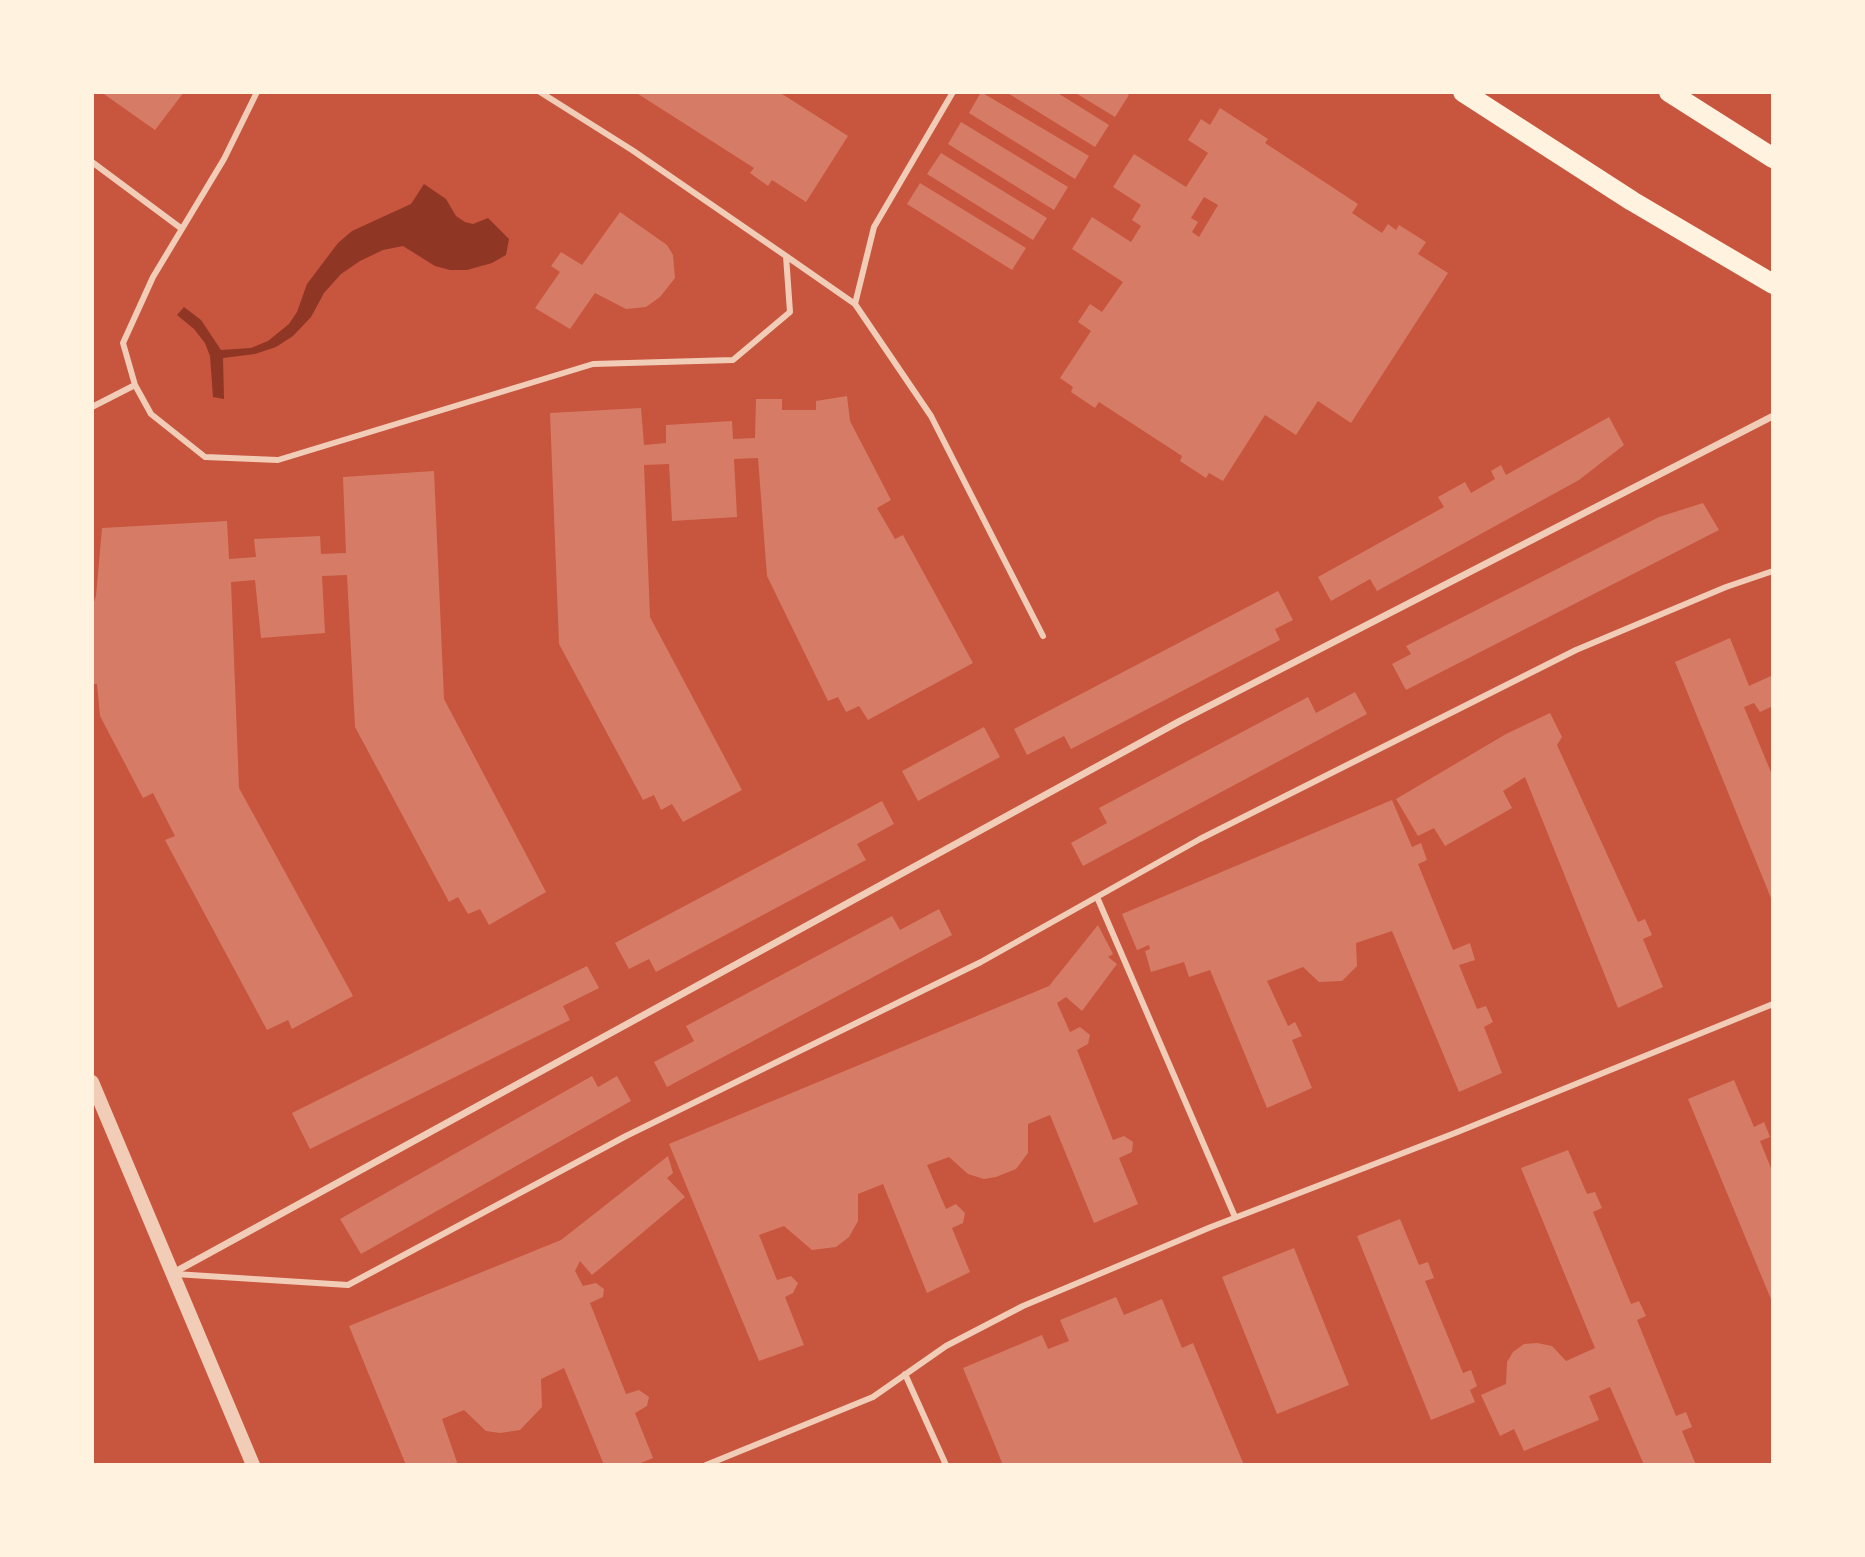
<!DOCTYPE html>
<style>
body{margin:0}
#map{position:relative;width:1865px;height:1557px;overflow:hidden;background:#c8553d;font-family:Roboto,sans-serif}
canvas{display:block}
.frame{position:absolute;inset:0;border:94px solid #fff3e0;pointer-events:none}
</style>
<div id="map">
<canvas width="1865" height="1557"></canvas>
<div class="frame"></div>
</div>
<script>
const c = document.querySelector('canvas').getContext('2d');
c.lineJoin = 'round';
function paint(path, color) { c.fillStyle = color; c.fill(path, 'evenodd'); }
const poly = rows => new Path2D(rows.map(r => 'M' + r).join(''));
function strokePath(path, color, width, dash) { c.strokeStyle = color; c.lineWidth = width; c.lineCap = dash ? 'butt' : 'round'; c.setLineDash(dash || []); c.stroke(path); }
paint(poly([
 [424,184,446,199,456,216,465,222,473,224,488,218,509,239,506,255,492,263,467,270,450,270,435,266,403,246,383,250,360,261,341,274,324,293,311,317,293,336,276,347,255,354,223,358,224,399,213,397,210,356,205,343,194,329,177,315,184,307,201,320,221,350,251,348,268,341,289,324,297,312,307,284,338,243,352,231,411,204]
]), '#8f3625');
paint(poly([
 [101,92,184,92,155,130],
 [635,92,779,92,848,136,806,202,772,180,768,186,750,173,754,168],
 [981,92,1089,156,1075,179,969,113],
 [1006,92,1056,92,1109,125,1095,147],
 [1074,92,1123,92,1129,95,1115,117],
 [1220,108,1268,139,1265,143,1358,204,1352,213,1382,233,1388,224,1396,230,1399,225,1426,242,1418,254,1448,273,1351,423,1318,401,1296,435,1265,415,1223,481,1209,473,1206,478,1180,461,1182,456,1099,402,1095,408,1071,392,1073,387,1060,378,1091,331,1078,322,1090,304,1102,312,1123,282,1072,249,1092,217,1131,242,1141,226,1132,220,1141,205,1113,187,1134,154,1186,187,1208,153,1188,140,1201,119,1210,125],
 [1204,197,1218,205,1199,237,1192,232,1198,222,1191,218],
 [961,122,1068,187,1054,210,948,144],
 [941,153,1047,218,1033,240,927,174],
 [920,183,1026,248,1012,270,907,204],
 [620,212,667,245,673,255,675,278,660,297,646,307,626,309,595,293,570,329,535,308,560,272,551,266,561,252,582,265],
 [847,396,850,421,891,500,877,508,895,539,903,535,973,663,868,720,859,706,846,712,838,697,828,701,767,576,758,458,734,459,737,517,672,521,669,464,644,465,650,617,742,790,683,822,672,804,661,810,654,795,643,800,559,644,550,413,641,408,644,445,666,443,666,425,732,421,733,439,755,438,756,399,782,399,782,410,816,410,816,401],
 [1609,417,1624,445,1579,480,1377,591,1370,579,1331,601,1318,577,1444,507,1438,497,1465,482,1471,493,1495,479,1491,471,1501,465,1506,475],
 [434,471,444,699,546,892,489,925,480,909,468,914,458,897,449,902,355,727,347,575,322,576,325,633,261,638,255,580,231,582,239,788,353,996,292,1029,288,1020,267,1030,165,840,175,836,153,793,143,798,100,716,97,684,92,684,92,608,96,596,102,528,227,521,229,559,256,557,254,539,320,536,321,554,346,553,343,477],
 [1703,503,1719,530,1406,690,1392,664,1411,654,1406,646,1659,517],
 [1278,591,1293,620,1275,629,1280,640,1071,749,1064,736,1027,755,1014,729],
 [1730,638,1749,686,1773,675,1773,706,1760,712,1754,703,1744,707,1773,777,1773,903,1675,662],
 [1355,692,1367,714,1083,866,1071,843,1107,823,1099,808,1308,697,1316,713],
 [1550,713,1562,737,1557,745,1638,922,1645,919,1652,935,1643,939,1663,987,1618,1008,1525,777,1503,791,1512,808,1445,846,1434,828,1418,836,1396,799,1506,734],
 [984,727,1000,757,918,801,902,771],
 [1392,800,1412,847,1421,843,1427,860,1418,864,1453,950,1470,943,1475,960,1459,965,1477,1009,1486,1006,1493,1022,1484,1027,1502,1073,1459,1092,1392,931,1356,943,1357,966,1342,981,1319,982,1303,967,1267,981,1288,1026,1295,1022,1302,1036,1292,1040,1312,1088,1267,1108,1210,970,1189,977,1184,962,1151,972,1145,951,1150,949,1149,945,1137,950,1122,914],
 [882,801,894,824,857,844,866,860,656,972,649,959,629,969,615,943],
 [939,909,952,935,667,1087,654,1062,694,1041,686,1026,892,916,900,930],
 [1098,925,1113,954,1108,957,1117,964,1082,1011,1066,997,1057,1003,1070,1032,1080,1027,1090,1035,1088,1044,1077,1050,1113,1140,1124,1136,1133,1142,1132,1152,1119,1158,1138,1204,1094,1223,1050,1115,1028,1124,1028,1153,1016,1169,996,1177,984,1179,968,1174,949,1157,927,1165,946,1209,956,1204,965,1213,963,1223,952,1228,970,1272,927,1293,883,1184,858,1194,858,1221,849,1237,836,1247,812,1250,784,1226,759,1235,777,1280,791,1276,798,1283,793,1293,785,1297,804,1345,759,1361,669,1144,1049,986],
 [587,966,599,988,563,1006,570,1020,310,1149,292,1113],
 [592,1076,598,1087,617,1076,631,1101,361,1254,340,1219],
 [1734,1080,1754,1127,1764,1122,1770,1137,1760,1141,1773,1173,1773,1304,1688,1099],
 [1568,1150,1587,1194,1595,1192,1602,1208,1593,1212,1631,1304,1639,1301,1646,1316,1637,1320,1676,1416,1686,1412,1692,1427,1682,1431,1696,1465,1644,1465,1610,1387,1589,1396,1599,1420,1524,1451,1514,1429,1500,1436,1481,1395,1506,1384,1507,1362,1513,1352,1524,1344,1537,1343,1552,1346,1566,1361,1595,1348,1521,1168],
 [668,1156,673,1173,667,1178,685,1197,592,1275,580,1261,575,1271,583,1286,596,1283,604,1289,603,1297,590,1303,626,1394,639,1390,649,1397,647,1406,635,1413,653,1458,636,1465,604,1465,564,1368,541,1379,542,1407,520,1430,500,1433,486,1431,464,1410,442,1419,458,1465,406,1465,349,1326,561,1240],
 [1400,1219,1419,1265,1428,1262,1434,1278,1425,1281,1463,1373,1471,1370,1477,1386,1470,1390,1475,1402,1431,1420,1357,1236],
 [1294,1248,1349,1385,1277,1414,1222,1277],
 [1116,1297,1124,1315,1162,1299,1182,1348,1193,1343,1244,1465,1003,1465,963,1368,1042,1335,1048,1349,1069,1341,1060,1320]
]), '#d67c66');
strokePath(poly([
 [257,92,224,159,153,277,123,343,135,385,151,414,205,457,278,460,593,364,733,360,790,312,786,256,632,150,540,92],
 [92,162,182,229],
 [786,256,855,304,931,416,1043,636],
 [855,304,874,227,953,92],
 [92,407,135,385],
 [1097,897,1235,1217],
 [175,1274,348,1285,626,1136,981,962,1200,839,1576,650,1726,587,1773,571],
 [905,1374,946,1465],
 [706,1465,873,1397,946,1346,1023,1306,1211,1227,1455,1133,1773,1004]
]), '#f1ccb7', 6);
strokePath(poly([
 [173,1273,1180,721,1773,416]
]), '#f1ccb7', 7);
strokePath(poly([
 [92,1082,253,1465]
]), '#f1ccb7', 14);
strokePath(poly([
 [1463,92,1632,201,1773,284],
 [1669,92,1773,158]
]), '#fff3e0', 20);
</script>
